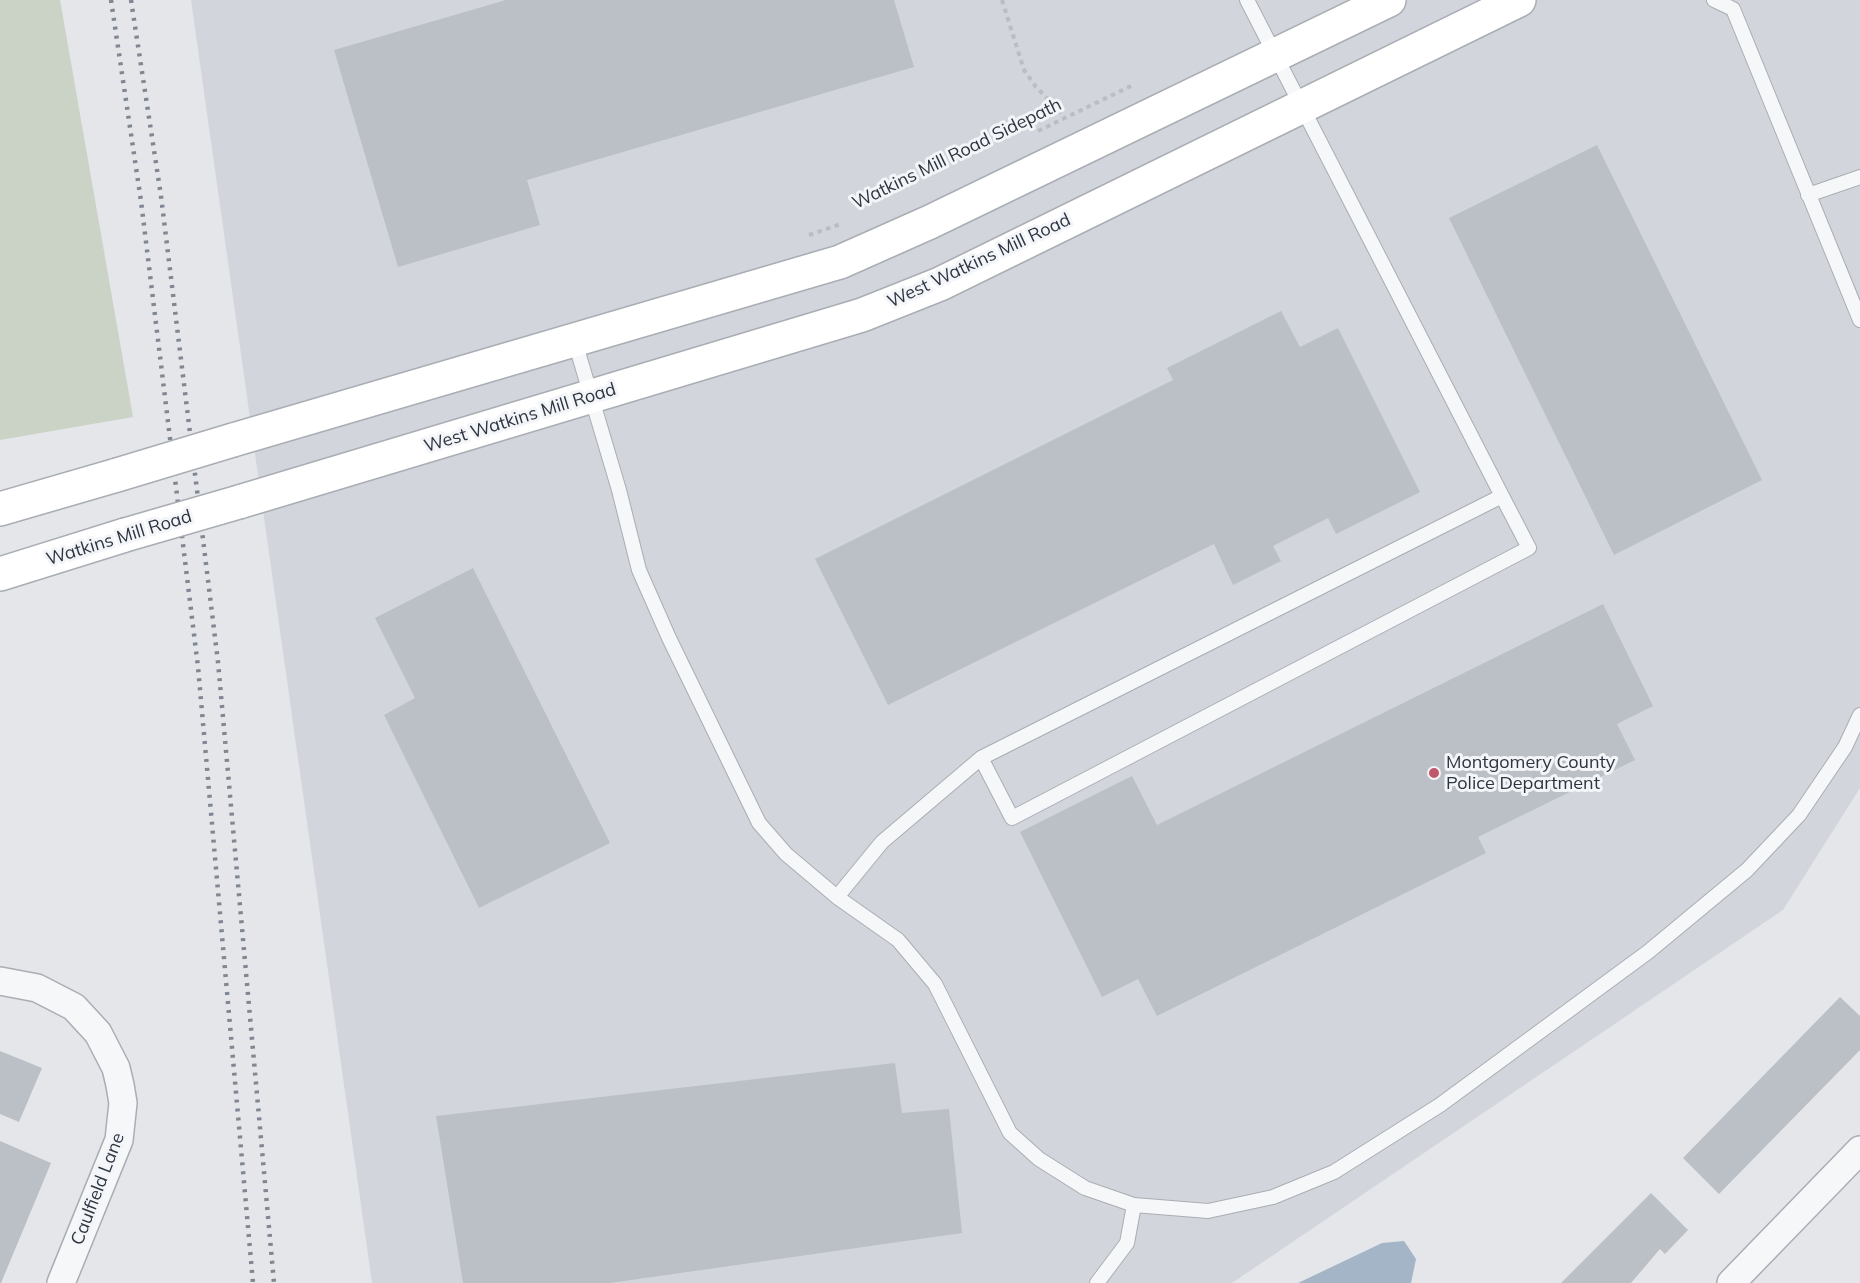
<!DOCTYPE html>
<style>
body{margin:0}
canvas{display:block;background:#e4e6ea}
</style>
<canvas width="1860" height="1283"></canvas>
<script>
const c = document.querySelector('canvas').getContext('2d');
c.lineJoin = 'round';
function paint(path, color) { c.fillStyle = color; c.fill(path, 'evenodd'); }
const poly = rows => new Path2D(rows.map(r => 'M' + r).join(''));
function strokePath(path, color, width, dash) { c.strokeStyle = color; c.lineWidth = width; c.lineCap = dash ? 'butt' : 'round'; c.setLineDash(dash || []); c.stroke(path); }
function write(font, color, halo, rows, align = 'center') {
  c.font = font + ' Mulish,sans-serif'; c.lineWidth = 6; c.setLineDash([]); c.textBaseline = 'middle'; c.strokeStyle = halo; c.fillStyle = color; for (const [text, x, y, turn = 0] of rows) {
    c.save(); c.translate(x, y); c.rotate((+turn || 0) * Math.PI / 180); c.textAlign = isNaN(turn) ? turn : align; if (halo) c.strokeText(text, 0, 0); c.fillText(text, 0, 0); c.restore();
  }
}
paint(poly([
 [191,0,1860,0,1860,788,1783,910,1232,1283,372,1283]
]), '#d2d6dc');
paint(poly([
 [0,0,60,0,133,417,0,440]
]), '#cad3c6');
paint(poly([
 [1404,1241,1416,1259,1411,1283,1298,1283,1382,1243]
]), '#a3b5c6');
paint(poly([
 [506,0,894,0,914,67,527,180,540,225,398,267,334,50],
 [1597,145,1762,480,1614,555,1449,218],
 [1281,311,1300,347,1338,328,1420,492,1336,534,1328,518,1273,546,1281,561,1233,585,1214,544,888,705,815,559,1173,380,1167,368],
 [473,568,610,843,479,908,384,715,415,698,375,618],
 [1603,604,1653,706,1617,724,1635,760,1478,837,1486,853,1157,1016,1138,979,1102,997,1020,832,1132,776,1157,825],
 [1840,997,1860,1016,1860,1050,1719,1194,1683,1158],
 [0,1051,42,1068,19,1122,0,1114],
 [895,1063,902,1113,949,1109,962,1233,610,1283,463,1283,436,1116],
 [0,1141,51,1163,1,1283,0,1283],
 [1651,1193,1688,1230,1665,1254,1660,1249,1631,1283,1561,1283]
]), '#bbc0c6');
const lane = poly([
 [1714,0,1733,9,1860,320],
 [1808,195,1860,177],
 [575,342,619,490,639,570,669,638,759,823,786,854,837,897,898,940,935,984,1010,1133,1039,1159,1085,1188,1134,1205,1208,1211,1273,1197,1334,1172,1440,1105,1648,952,1747,870,1799,815,1845,747,1860,715],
 [981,758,1012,818,1529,548,1502,496],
 [837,897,882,842,981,758,1502,496,1247,0],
 [1097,1283,1127,1243,1134,1205]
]);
const street = poly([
 [0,981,37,988,74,1007,98,1033,116,1068,120,1085,123,1103,119,1140,61,1283],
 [1731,1283,1860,1150]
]);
const secondary = poly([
 [233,440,840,262,930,222,1389,0],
 [239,502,862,315,940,284,1519,0],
 [0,509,117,475],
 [0,574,125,535]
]);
strokePath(lane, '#a9adb4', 16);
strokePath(street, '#a9adb4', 30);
strokePath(secondary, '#a9adb4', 36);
strokePath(poly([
 [1002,0,1024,70,1036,87,1065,117],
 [1038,131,1131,86],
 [809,235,841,224]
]), '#babdc2', 4, [4.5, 4.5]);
strokePath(lane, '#f6f7f9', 14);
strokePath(street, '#f6f7f9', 27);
strokePath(secondary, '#fff', 33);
strokePath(poly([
 [111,0,141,201,198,667,253,1283],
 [131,0,161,196,218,662,274,1283]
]), '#7f8792', 4.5, [3, 6]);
const secondaryBridge = poly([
 [117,475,233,440],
 [125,535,239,502]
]);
strokePath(secondaryBridge, '#a9adb4', 36, []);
strokePath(secondaryBridge, '#fff', 33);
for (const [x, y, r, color] of [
 [1434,773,6,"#c0576b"]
]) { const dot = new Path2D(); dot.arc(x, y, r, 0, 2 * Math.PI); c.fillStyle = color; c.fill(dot); strokePath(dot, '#f3f5f8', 2); }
write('18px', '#2d3541', '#f3f5f8', [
 ["Watkins Mill Road Sidepath",957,154,-26],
 ["West Watkins Mill Road",979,261,-25],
 ["West Watkins Mill Road",520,418,-17],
 ["Watkins Mill Road",119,538,-17],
 ["Caulfield Lane",98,1189,-69]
]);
write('18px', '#2d3541', '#f3f5f8', [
 ["Montgomery County",1446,763],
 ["Police Department",1446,784]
], 'left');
</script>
